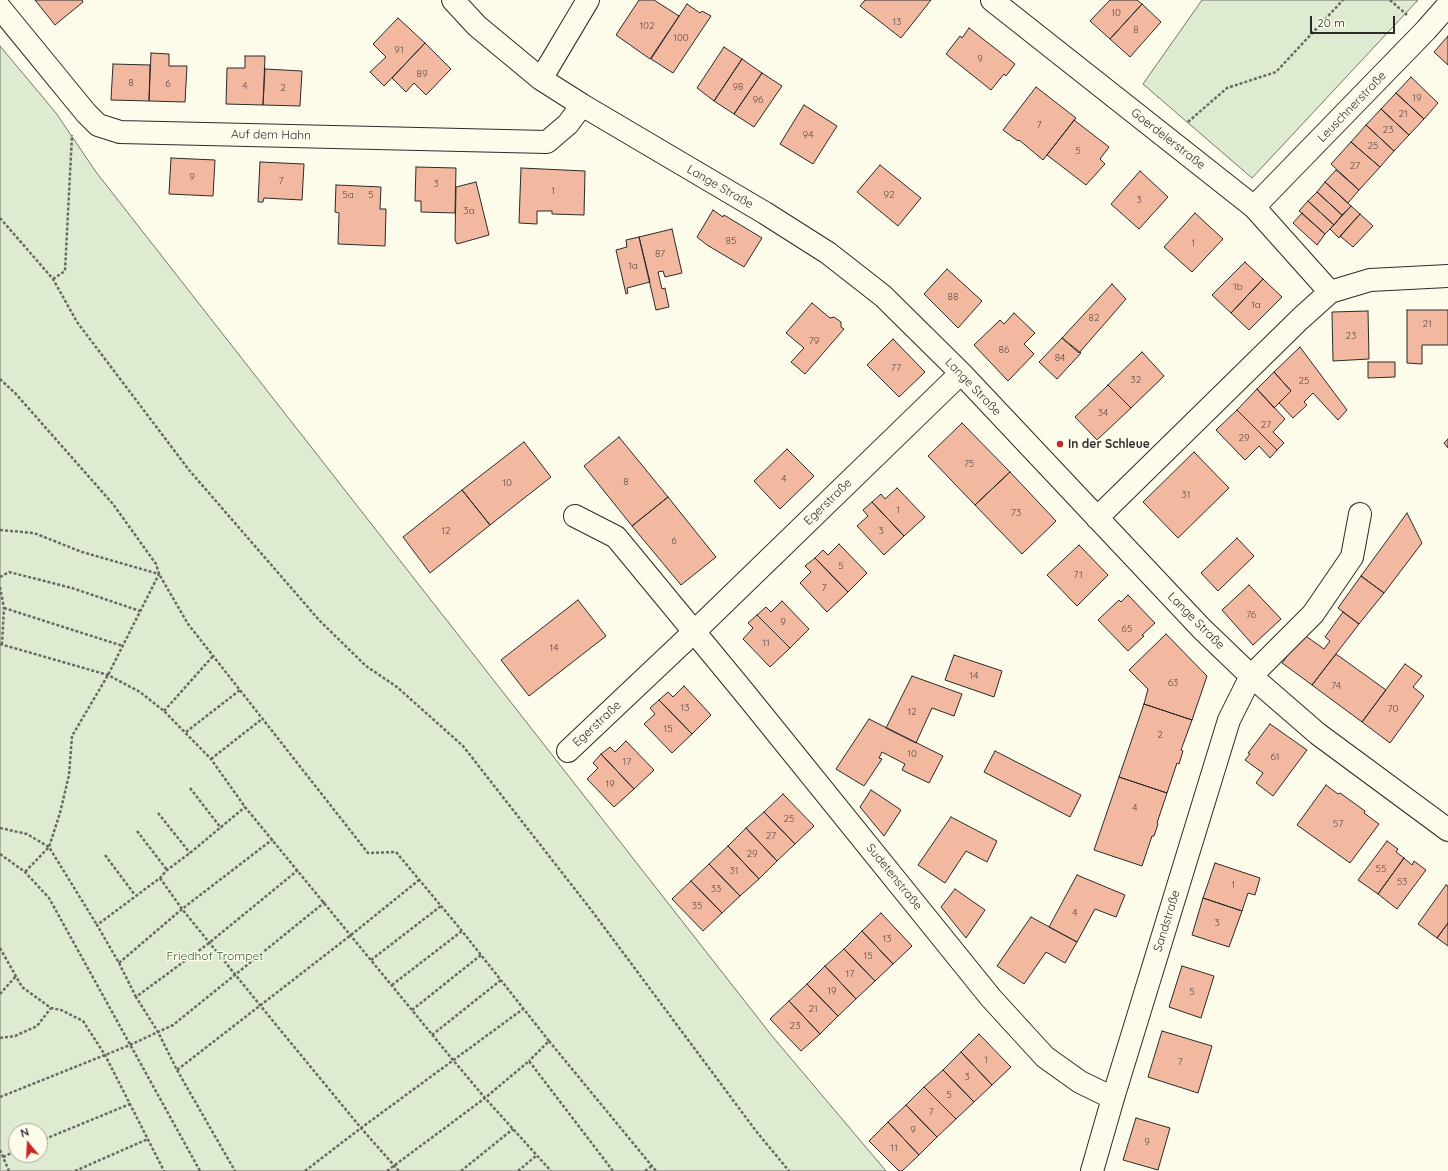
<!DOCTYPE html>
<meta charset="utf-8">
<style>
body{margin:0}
#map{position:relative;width:1448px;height:1171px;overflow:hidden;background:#fdfbea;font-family:Quicksand,sans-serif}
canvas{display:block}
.north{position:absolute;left:8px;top:1123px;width:40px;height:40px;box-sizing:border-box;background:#fdfbea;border:1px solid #a9a89e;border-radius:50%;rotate:342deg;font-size:11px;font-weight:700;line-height:16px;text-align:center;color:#2b2b2b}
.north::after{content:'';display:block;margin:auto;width:14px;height:18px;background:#c62828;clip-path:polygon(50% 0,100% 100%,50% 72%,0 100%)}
.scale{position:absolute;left:1310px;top:16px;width:85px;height:18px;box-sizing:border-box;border:2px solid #2b2b2b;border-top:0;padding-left:5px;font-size:12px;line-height:14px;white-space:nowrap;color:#2b2b2b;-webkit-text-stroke:3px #fdfbea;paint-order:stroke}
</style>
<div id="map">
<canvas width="1448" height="1171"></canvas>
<div class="north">N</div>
<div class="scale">20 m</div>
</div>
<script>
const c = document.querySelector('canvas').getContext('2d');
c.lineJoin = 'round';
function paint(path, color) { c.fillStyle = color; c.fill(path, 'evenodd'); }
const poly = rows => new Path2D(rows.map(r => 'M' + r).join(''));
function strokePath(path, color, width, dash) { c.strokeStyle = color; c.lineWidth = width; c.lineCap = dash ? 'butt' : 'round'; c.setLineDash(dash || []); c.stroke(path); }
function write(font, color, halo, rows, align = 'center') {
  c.font = font + ' Quicksand,sans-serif'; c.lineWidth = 3; c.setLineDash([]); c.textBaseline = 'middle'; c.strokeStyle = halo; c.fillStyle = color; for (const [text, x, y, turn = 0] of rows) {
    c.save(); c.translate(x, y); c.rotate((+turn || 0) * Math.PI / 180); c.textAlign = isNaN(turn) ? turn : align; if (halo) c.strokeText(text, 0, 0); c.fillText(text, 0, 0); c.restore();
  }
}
const green = poly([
 [1202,0,1418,0,1252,178,1143,84,1202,0],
 [0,46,56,113,96,172,772,1036,886,1171,0,1171,0,46],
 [16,1131,40,1131,40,1155,16,1155,16,1131]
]);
paint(green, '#deebd1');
strokePath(green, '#74746e', 1);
const building = poly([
 [35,0,82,0,83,2,55,25,35,0],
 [639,0,654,0,679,16,650,59,616,35,639,0],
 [865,0,931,0,901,38,860,6,865,0],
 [1110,0,1137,0,1142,4,1110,39,1090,21,1110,0],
 [687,4,700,13,702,11,711,16,673,73,651,59,687,4],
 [1142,4,1161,22,1130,57,1110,39,1142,4],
 [398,18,425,43,384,86,370,72,386,57,373,44,398,18],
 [969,28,1015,64,1006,76,1004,74,991,90,946,54,960,36,962,38,969,28],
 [1448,36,1448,65,1434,52,1448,36],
 [425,43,451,69,426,95,414,83,406,92,392,78,425,43],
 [724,47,742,59,714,101,697,88,724,47],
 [151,53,169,54,169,66,187,66,185,102,149,101,151,53],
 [245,56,265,56,263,105,226,104,227,68,245,68,245,56],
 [742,59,762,73,734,114,714,101,742,59],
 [113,64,150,65,149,101,111,100,113,64],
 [265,69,302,71,300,106,263,105,265,69],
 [762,73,782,86,754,127,734,114,762,73],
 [1411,77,1438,103,1424,119,1396,93,1411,77],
 [1036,87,1076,118,1043,160,1019,140,1018,141,1003,130,1036,87],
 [1396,93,1424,119,1409,135,1381,109,1396,93],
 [804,105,837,126,813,164,780,144,804,105],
 [1381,109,1409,135,1394,151,1366,125,1381,109],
 [1074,120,1109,147,1100,159,1105,164,1086,185,1047,155,1074,120],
 [1366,125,1394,151,1380,167,1351,142,1366,125],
 [1351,142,1380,167,1359,190,1331,164,1351,142],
 [171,158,215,160,213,196,169,194,171,158],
 [260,162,304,164,302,200,264,198,263,202,258,202,260,162],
 [880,165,921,198,898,226,857,192,880,165],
 [416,167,456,168,455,213,421,212,421,201,415,201,416,167],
 [521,168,585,171,584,215,552,214,552,211,537,211,537,224,519,223,521,168],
 [1336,170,1359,190,1348,203,1325,182,1336,170],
 [1140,171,1168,197,1139,229,1111,204,1140,171],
 [476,182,489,235,457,244,455,240,456,187,476,182],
 [1325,182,1351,206,1342,215,1317,192,1325,182],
 [336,185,381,187,380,209,386,209,385,246,338,244,339,213,335,212,336,185],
 [1317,192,1342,215,1334,225,1308,201,1317,192],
 [1308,201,1334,225,1325,234,1299,211,1308,201],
 [1351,206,1360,214,1339,238,1330,229,1351,206],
 [713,210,723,217,724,215,762,238,744,267,707,245,697,237,713,210],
 [1195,213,1223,239,1192,272,1164,247,1195,213],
 [1302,213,1325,234,1317,245,1293,223,1302,213],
 [1360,214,1373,226,1353,247,1340,236,1360,214],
 [672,229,682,273,665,277,663,271,658,272,662,289,665,288,669,307,656,310,639,237,672,229],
 [639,237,650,282,627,288,628,293,626,294,616,250,627,247,626,240,639,237],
 [1245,262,1263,279,1231,313,1212,295,1245,262],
 [947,269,982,301,958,328,924,294,947,269],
 [1263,279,1282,297,1249,330,1231,313,1263,279],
 [1112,284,1126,299,1079,353,1062,338,1112,284],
 [812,303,830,318,834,317,841,322,841,327,844,329,805,374,791,362,804,348,786,333,812,303],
 [1407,310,1448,310,1448,345,1422,345,1422,364,1407,363,1407,310],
 [1368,311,1369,359,1333,361,1332,312,1368,311],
 [1014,313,1035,333,1024,344,1034,354,1008,381,974,345,1000,320,1004,324,1014,313],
 [1062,338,1081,353,1057,379,1039,362,1062,338],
 [893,339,925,372,899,397,867,365,893,339],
 [1300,347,1347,410,1338,420,1313,393,1304,402,1307,405,1293,418,1279,403,1291,391,1274,372,1300,347],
 [1142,352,1164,376,1131,408,1108,385,1142,352],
 [1368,362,1395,362,1395,377,1368,378,1368,362],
 [1274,372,1291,391,1274,408,1257,389,1274,372],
 [1108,385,1131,408,1097,440,1075,417,1108,385],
 [1257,389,1285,419,1273,432,1284,443,1277,450,1237,410,1257,389],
 [1237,410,1277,450,1270,458,1259,446,1245,460,1216,430,1237,410],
 [962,423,1010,472,975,505,928,456,962,423],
 [619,437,668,497,632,526,584,466,619,437],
 [1448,439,1448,448,1444,443,1448,439],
 [524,442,551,477,490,525,462,490,524,442],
 [787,449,814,476,780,509,754,481,787,449],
 [1194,452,1229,488,1178,538,1143,502,1194,452],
 [1010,472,1056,521,1022,554,975,505,1010,472],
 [897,488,925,517,904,536,872,502,881,494,885,499,897,488],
 [462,490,490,525,430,573,403,537,462,490],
 [668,497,716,557,681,585,632,526,668,497],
 [872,502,904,536,884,555,857,526,868,516,863,510,872,502],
 [1407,513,1422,543,1384,593,1361,576,1407,513],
 [1237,538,1254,556,1218,591,1201,573,1237,538],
 [839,544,867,573,848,592,815,558,823,550,828,555,839,544],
 [1079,545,1108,575,1077,606,1047,575,1079,545],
 [815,558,848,592,827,612,800,583,811,572,805,566,815,558],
 [1361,576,1384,593,1359,624,1338,608,1361,576],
 [1249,585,1281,619,1253,645,1222,610,1249,585],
 [1128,595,1155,623,1142,635,1144,636,1128,651,1098,620,1119,600,1121,602,1128,595],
 [578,600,606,636,529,696,501,660,578,600],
 [782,601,809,629,790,648,757,615,766,607,771,612,782,601],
 [1343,612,1359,624,1312,685,1282,663,1303,634,1324,649,1330,641,1325,637,1343,612],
 [757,615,790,648,770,667,743,639,753,628,748,623,757,615],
 [1166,634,1207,676,1192,720,1144,704,1148,689,1129,670,1166,634],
 [1336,654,1386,690,1362,722,1312,685,1336,654],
 [954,655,1002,671,994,697,945,680,954,655],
 [1405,664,1422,676,1413,687,1424,696,1390,743,1362,722,1405,664],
 [912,676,962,694,954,716,932,708,916,743,886,728,912,676],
 [684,686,711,715,692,734,659,700,668,692,673,697,684,686],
 [659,700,692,734,672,753,644,724,655,714,650,708,659,700],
 [1144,704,1192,720,1181,750,1183,751,1179,764,1177,763,1167,793,1119,777,1144,704],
 [869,719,943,756,929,783,902,770,905,764,882,752,879,758,882,759,864,786,836,769,869,719],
 [1270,724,1307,750,1273,796,1256,783,1263,773,1245,760,1250,754,1248,753,1270,724],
 [626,741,654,770,634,789,601,754,610,747,615,752,626,741],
 [995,751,1081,795,1070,817,984,772,995,751],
 [601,754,634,789,614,807,587,779,598,768,593,763,601,754],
 [1119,777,1167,793,1157,823,1158,824,1154,836,1152,836,1142,866,1094,850,1119,777],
 [1326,785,1338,794,1340,793,1365,811,1364,813,1379,824,1350,863,1297,825,1326,785],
 [871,790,901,810,884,836,860,807,871,790],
 [783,794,814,826,795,844,764,812,783,794],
 [764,812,795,844,777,861,746,828,764,812],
 [951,817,997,841,987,862,966,851,945,883,918,865,951,817],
 [746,828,777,861,759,879,728,846,746,828],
 [1387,841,1398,849,1396,852,1404,858,1378,894,1358,880,1387,841],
 [728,846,759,879,740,896,709,864,728,846],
 [1404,858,1412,865,1414,861,1426,870,1397,909,1378,894,1404,858],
 [1215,863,1260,878,1255,895,1248,893,1242,911,1203,898,1215,863],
 [709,864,740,896,722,913,691,881,709,864],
 [1077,875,1125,895,1116,917,1095,909,1077,942,1049,927,1077,875],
 [691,881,722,913,703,931,672,899,691,881],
 [1446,885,1448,886,1448,923,1437,938,1418,924,1446,885],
 [955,889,985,910,966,938,941,907,955,889],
 [1203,898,1242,911,1229,947,1192,935,1203,898],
 [881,913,912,946,893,964,862,931,881,913],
 [1031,917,1077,942,1065,963,1046,952,1024,984,997,966,1031,917],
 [1448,923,1448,946,1437,938,1448,923],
 [862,931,893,964,875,981,844,949,862,931],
 [844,949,875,981,856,999,825,966,844,949],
 [825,966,856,999,838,1016,807,984,825,966],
 [1182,966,1214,976,1201,1018,1169,1007,1182,966],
 [807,984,838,1016,820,1034,789,1001,807,984],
 [789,1001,820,1034,801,1051,770,1019,789,1001],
 [1162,1031,1212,1046,1198,1093,1148,1077,1162,1031],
 [979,1034,1011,1067,992,1085,961,1052,979,1034],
 [961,1052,992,1085,974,1102,943,1070,961,1052],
 [943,1070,974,1102,956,1119,924,1087,943,1070],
 [924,1087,956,1119,937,1137,906,1105,924,1087],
 [906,1105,937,1137,919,1155,888,1122,906,1105],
 [1136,1118,1170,1128,1158,1170,1123,1160,1136,1118],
 [888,1122,919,1155,902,1171,899,1171,869,1141,888,1122]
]);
paint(building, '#f2b8a0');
strokePath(building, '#2b2b2b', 1);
const minor = poly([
 [453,0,477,26,541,79,582,105,765,213,828,253,883,296,961,373,1202,629,1251,676,1318,734,1448,830],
 [992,0,1254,207,1330,292],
 [0,8,86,113,98,125,120,132,547,142,568,124,582,105],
 [541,79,588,0],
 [1254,207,1426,30,1448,5],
 [575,516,616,537,743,691,991,998,1045,1057,1080,1082,1113,1098],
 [1097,518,1300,319,1330,292,1370,280,1448,276],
 [568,751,695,631,961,373],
 [1092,1171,1113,1098,1229,720,1251,676,1313,614,1352,557,1360,514]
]);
strokePath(minor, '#2b2b2b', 24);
strokePath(poly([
 [1390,0,1407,15],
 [1188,122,1227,88,1276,72,1343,0],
 [0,218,53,279,77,322,189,470,319,620,366,666,397,687,463,746,592,911,756,1131,789,1171],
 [53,279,65,271,72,135],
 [0,379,16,394,113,504,156,564,159,574,188,624,368,853,396,852,462,931,549,1041,529,1061],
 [0,530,34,533,82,552,159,574,108,675,72,736,69,775,60,813,49,847,25,872],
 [0,577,9,572,72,588,140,611],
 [0,587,4,608,2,644],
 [4,608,123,646],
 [0,644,108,675,140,692,164,711,211,759,245,807,453,1060,485,1098,551,1171],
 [164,711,213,656],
 [186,732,240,690],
 [211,759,262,719],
 [190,788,221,828],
 [158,813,190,853],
 [0,828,27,834,49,847,97,925],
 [137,831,167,870],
 [0,854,25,872,49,898,200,1171],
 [105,855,135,895],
 [298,870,209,943,136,997,158,1032,177,1070,351,935,419,880],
 [160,878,182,909,277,1026,361,1128,399,1171],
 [0,948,22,987,51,1008,61,1010,83,1021,105,1055,164,1171],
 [371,960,441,906],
 [119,963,182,909,273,839],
 [392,985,462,931],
 [0,994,16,976],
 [136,997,119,963,97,925,160,878,167,870,190,853,245,807],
 [412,1010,481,955],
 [432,1035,501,980],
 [0,1038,15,1036,37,1026,51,1008],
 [549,1041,656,1171],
 [177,1070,235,1171],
 [0,1097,130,1045,173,1025,325,902],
 [40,1141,130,1104],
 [0,1150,9,1171],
 [3,1157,16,1151],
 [75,1171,148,1139],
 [305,1171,361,1128,523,1009],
 [387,1171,485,1098,529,1061,613,1171],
 [461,1171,513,1129],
 [518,1171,537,1155],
 [645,1171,652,1166]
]), '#6a6964', 2.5, [3, 2]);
strokePath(minor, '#fdfbea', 22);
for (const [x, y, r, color] of [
 [1060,444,4,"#c62828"]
]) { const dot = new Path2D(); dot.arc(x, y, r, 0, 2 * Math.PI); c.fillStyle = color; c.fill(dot); strokePath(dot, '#fdfbea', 1.5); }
write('10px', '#5d4e48', null, [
 ["10",1116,13],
 ["13",897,22],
 ["102",647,26],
 ["8",1136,30],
 ["100",681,38],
 ["91",399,50],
 ["9",980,59],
 ["89",422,74],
 ["8",131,83],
 ["6",168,84],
 ["4",245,86],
 ["98",738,87],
 ["2",283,88],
 ["19",1417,98],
 ["96",758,100],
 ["21",1403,114],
 ["7",1039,125],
 ["23",1388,130],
 ["94",808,135],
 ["25",1373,146],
 ["5",1078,151],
 ["27",1355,166],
 ["9",192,177],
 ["7",281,181],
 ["3",436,184],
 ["1",553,191],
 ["5a",348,195],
 ["5",371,195],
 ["92",889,195],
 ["3",1139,200],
 ["3a",469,211],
 ["85",731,241],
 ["1",1193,243],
 ["87",660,254],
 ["1a",633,266],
 ["1b",1238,287],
 ["88",953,297],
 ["1a",1256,305],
 ["82",1094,318],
 ["21",1427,324],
 ["23",1351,336],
 ["79",814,341],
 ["86",1004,350],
 ["84",1060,358],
 ["77",896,368],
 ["32",1136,380],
 ["25",1304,381],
 ["34",1103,413],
 ["27",1266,425],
 ["29",1244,438],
 ["75",969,464],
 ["4",784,479],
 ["8",626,482],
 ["10",507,483],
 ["31",1186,495],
 ["1",898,510],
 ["73",1016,513],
 ["12",446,531],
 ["3",881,531],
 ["6",674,541],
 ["5",841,566],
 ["71",1078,575],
 ["7",824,588],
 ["76",1251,615],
 ["9",783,622],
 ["65",1127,629],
 ["11",766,643],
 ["14",554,648],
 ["14",974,676],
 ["63",1173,683],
 ["74",1336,686],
 ["13",685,708],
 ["70",1393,709],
 ["12",912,712],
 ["15",668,729],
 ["2",1160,735],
 ["10",912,754],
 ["61",1275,757],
 ["17",627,762],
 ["19",610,784],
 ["4",1135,808],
 ["25",789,819],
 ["57",1338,824],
 ["27",771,836],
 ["29",752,854],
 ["55",1381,869],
 ["31",734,871],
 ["53",1402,882],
 ["1",1233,885],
 ["33",716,889],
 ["35",697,906],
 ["4",1075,913],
 ["3",1217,923],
 ["13",887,939],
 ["15",868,956],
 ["17",850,974],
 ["19",832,991],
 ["5",1192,992],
 ["21",813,1009],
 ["23",795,1026],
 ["1",986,1060],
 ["7",1180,1062],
 ["3",967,1077],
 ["5",949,1095],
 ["7",931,1112],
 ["9",913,1130],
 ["9",1147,1142],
 ["11",894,1148]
]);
write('12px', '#2b2b2b', '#fdfbea', [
 ["Leuschnerstraße",1352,107,-46],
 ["Auf dem Hahn",271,135,1],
 ["Goerdelerstraße",1168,139,38],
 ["Lange Straße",720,187,30],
 ["Lange Straße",973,387,46],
 ["Egerstraße",828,502,-44],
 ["Lange Straße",1196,621,45],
 ["Egerstraße",597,724,-43],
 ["Sudetenstraße",894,877,51],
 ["Sandstraße",1167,921,-73]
]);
write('bold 12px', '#2b2b2b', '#fdfbea', [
 ["In der Schleue",1068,444]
], 'left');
write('12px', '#34623c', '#fdfbea', [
 ["Friedhof Trompet",215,956]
]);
</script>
